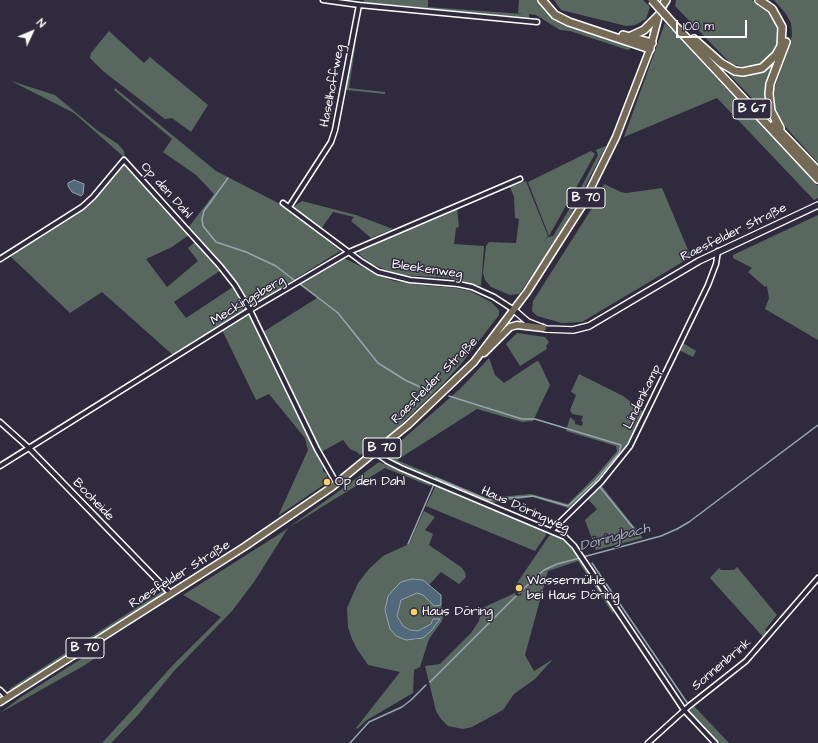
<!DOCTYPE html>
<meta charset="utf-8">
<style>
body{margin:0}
#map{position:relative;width:818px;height:743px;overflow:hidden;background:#2f2a3d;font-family:"Architects Daughter",sans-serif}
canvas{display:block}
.north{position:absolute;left:12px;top:12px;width:40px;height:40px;-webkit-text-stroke:3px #2f2a3d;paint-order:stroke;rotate:46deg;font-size:11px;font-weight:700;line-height:16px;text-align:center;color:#fff}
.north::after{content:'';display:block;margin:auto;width:14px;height:18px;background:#fff;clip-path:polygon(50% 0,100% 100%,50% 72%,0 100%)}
.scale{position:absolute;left:676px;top:20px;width:71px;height:18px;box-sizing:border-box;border:2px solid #fff;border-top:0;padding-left:5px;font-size:12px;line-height:14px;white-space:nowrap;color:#fff;-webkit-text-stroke:3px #2f2a3d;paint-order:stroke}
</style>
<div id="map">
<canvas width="818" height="743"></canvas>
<div class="north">N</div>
<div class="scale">100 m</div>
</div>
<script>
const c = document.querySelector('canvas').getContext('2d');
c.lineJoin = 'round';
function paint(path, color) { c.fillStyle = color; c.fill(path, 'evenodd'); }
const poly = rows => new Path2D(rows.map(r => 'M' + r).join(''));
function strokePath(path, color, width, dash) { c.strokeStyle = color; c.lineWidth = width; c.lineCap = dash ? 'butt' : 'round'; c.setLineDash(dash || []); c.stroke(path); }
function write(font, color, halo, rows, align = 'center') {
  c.font = font + ' "Architects Daughter",sans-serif'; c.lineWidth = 3; c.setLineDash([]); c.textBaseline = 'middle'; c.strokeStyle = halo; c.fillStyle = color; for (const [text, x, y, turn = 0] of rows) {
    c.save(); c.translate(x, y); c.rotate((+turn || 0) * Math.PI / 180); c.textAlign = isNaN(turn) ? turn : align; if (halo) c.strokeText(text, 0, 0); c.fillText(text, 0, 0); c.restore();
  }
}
paint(poly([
 [364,0,428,0,428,7,523,14,518,13,519,0,540,0,546,10,555,17,634,46,628,50,570,31,560,30,536,15,529,14,529,18,363,2],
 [554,0,643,0,650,7,646,19,635,25,626,26,561,10],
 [676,0,751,0,757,2,768,7,781,29,778,46,770,57,761,64,750,68,731,64,675,6],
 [774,0,818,0,818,163,782,123,775,112,774,89,790,45,792,34,791,23,786,14],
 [665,23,818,186,818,198,814,200,717,98,624,137],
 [109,31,144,63,150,57,208,105,191,132,172,118,165,119,103,71,90,58,91,53],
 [357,35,349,88,385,92,385,94,346,90],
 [777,57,767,91,766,102,770,117,722,67,745,74],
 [11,81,55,95,98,131,118,144,124,151,125,158,74,113],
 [115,88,216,171,286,207,340,251,253,305,249,304,228,272,188,228,214,194,196,175,163,152,172,139,114,90],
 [606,146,560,235,519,294,510,295,491,287,485,280,483,273,486,246,489,242,516,243,519,219,515,218,514,197,510,187,526,181,548,236,544,242,548,237,553,236,573,203,598,155,596,150],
 [591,151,595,154,549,236,528,182],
 [122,165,126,165,189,235,172,247,146,259,167,287,198,261,188,248,195,242,221,270,174,302,186,318,233,287,246,307,245,311,175,357,102,292,70,313,9,255,83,209,94,199],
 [604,184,621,192,626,193,662,188,691,257,582,322,562,323,537,316,532,311,533,301,594,205],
 [302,201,356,215,393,229,371,238,351,221,354,217,333,212,321,229,293,207],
 [457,208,459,227,456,228,454,244,484,246,481,286,449,278,400,275,371,264,359,254,359,250],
 [818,215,818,340,765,309,769,298,767,286,765,287,748,272,752,268,733,258,733,255],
 [342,257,378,275,394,281,421,285,457,288,470,291,491,302,499,310,499,315,462,363,444,383,393,432,360,455,357,452,350,449,343,440,321,452,263,332,317,298,298,284],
 [247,315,251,316,323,467,323,471,327,474,327,482,322,486,278,516,308,450,305,438,269,394,256,400,222,330],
 [517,333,545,337,549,342,546,346,547,349,520,366,506,344],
 [683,343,696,351,693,357,679,350],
 [489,358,495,375,504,383,537,361,539,362,550,385,533,421,522,422,477,409,397,460,487,498,531,494,568,504,594,478,617,451,616,446,566,431,570,417,575,421,575,424,582,426,583,422,581,421,583,416,572,414,570,410,576,395,571,392,579,374,623,396,644,412,629,444,621,455,598,482,571,509,533,497,491,503,387,458,386,454,461,388],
 [379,462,431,484,430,486,385,468,288,528,254,582,232,611,174,671,138,715,111,743,102,743,174,664,221,617,183,595,281,533],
 [436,485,545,531,546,535,535,551,426,506],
 [601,485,643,538,596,550,585,520,597,509,587,498],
 [424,511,435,517,425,530,433,534,429,545,461,567,465,572,466,577,459,584,441,572,429,585,423,580,412,579,388,596,406,640,420,639,440,619,433,619,431,624,418,631,410,630,403,626,397,616,401,600,411,594,417,593,423,595,434,606,441,605,444,612,442,621,429,639,420,667,414,670,413,693,367,720,357,729,356,728,400,672,368,665,357,649,352,639,348,627,347,608,358,583,369,569,383,556,409,544],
 [552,534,568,543,614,610,613,614,578,561,548,571,525,655,534,671,553,659,535,679,514,694,503,710,472,727,463,729,448,726,441,719,436,711,425,666,440,664,471,633,479,621,480,616,478,610,515,593,516,596,522,595,519,591,522,587,517,583,549,536],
 [737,567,777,615,765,630,768,632,764,638,710,578,719,568,721,570,734,570],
 [164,590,164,595,103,634,13,690,9,689],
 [100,647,104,652,85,665,0,713,21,697],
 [693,705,729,743,720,743,690,711]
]), '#58685f');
const water = poly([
 [74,180,84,184,83,194,81,196,72,192,68,186,68,183,74,180],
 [412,579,423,580,441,595,441,605,434,606,423,595,417,593,401,600,397,616,403,626,410,630,418,631,431,624,433,619,440,619,431,631,423,638,406,640,396,636,390,629,385,610,388,596,395,588,401,582,412,579]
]);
paint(water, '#52697c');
strokePath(water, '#97a5b0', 1);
strokePath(poly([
 [228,178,204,211,202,219,203,226,216,242,246,252,276,266,294,280],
 [299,283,338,313,378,363,405,380,431,392],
 [449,396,522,419,535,419,621,445,619,453,596,480],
 [436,478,488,500,533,496,568,506,595,481,639,535],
 [408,544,434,484],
 [583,557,661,536,677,529,689,522,818,425],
 [592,563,688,704],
 [519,593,544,570,557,564,580,558],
 [430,682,516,596],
 [350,743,369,722,402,707,411,700,426,685]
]), '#97a5b0', 1.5);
const street = poly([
 [323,0,359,5,537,22],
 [283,203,362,262,378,272,410,280,458,284,472,287,494,297,514,310],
 [289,207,331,142,335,130,359,5],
 [0,259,82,207,93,197,124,160,220,266,235,285,250,310,317,449,337,484],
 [0,422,29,448,171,594],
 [376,453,387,461,401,468,565,537,574,546,684,710,715,743],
 [0,466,250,310,349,252,520,179],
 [552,530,601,482,630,446,708,285,716,264,718,251],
 [0,690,7,697],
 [648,743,689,706,746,661,818,578]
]);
const secondary = poly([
 [514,310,528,322,546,329,573,330,589,326,699,261,818,205]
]);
const primary = poly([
 [484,353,510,327,517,325,543,328],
 [0,702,244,547,332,487,408,425,474,362,527,292,582,206,616,137,650,49,659,15]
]);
const highway = poly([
 [542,0,555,15,569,22,650,49],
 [661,8,666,0],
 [677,28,818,179],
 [623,35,652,43],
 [631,36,644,30,659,15],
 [694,39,721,63,735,71,743,72,762,68,776,55,781,46,782,27,772,9,759,0],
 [774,125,818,171],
 [780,128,771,111,769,94,770,84,786,42]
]);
strokePath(street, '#fff', 7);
strokePath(secondary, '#fff', 8);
strokePath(primary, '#fff', 9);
strokePath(highway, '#fff', 10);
strokePath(street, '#2f2a3d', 4);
strokePath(secondary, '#2f2a3d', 5.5);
strokePath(primary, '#756a55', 6);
strokePath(highway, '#756a55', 7);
const highwayBridge = poly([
 [652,0,677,28]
]);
strokePath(highwayBridge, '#fff', 10, []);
strokePath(highwayBridge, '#756a55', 7);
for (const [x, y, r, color] of [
 [327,482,4,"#ffd166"],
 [519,588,4,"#ffd166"],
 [414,612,4,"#ffd166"]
]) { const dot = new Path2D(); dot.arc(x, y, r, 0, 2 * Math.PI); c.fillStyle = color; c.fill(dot); strokePath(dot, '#2f2a3d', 1.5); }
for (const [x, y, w] of [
 [752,109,38],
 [586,198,38],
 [382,448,38],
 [85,648,38]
]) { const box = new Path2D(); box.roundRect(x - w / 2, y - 10, w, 20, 3); c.fillStyle = '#2f2a3d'; c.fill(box); strokePath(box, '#fff', 1); }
write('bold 12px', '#fff', null, [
 ["B 67",752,109],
 ["B 70",586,198],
 ["B 70",382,448],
 ["B 70",85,648]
]);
write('13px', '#fff', '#2f2a3d', [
 ["Haselhoffweg",333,86,-79],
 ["Op den Dahl",166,191,48],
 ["Raesfelder Straße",734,233,-26],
 ["Bleekenweg",427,270,8],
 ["Meckingsberg",248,301,-31],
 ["Raesfelder Straße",435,381,-45],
 ["Lindenkamp",643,397,-64],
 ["Booheide",93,500,46],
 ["Haus Döringweg",525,510,24],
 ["Raesfelder Straße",180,575,-32],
 ["Sonnenbrink",722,665,-40]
]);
write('13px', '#fff', '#2f2a3d', [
 ["Op den Dahl",335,482],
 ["Wassermühle",527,581],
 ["bei Haus Döring",527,596],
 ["Haus Döring",422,612]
], 'left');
write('italic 14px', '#a8b4be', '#2f2a3d', [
 ["Döringbach",615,538,-15]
]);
</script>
